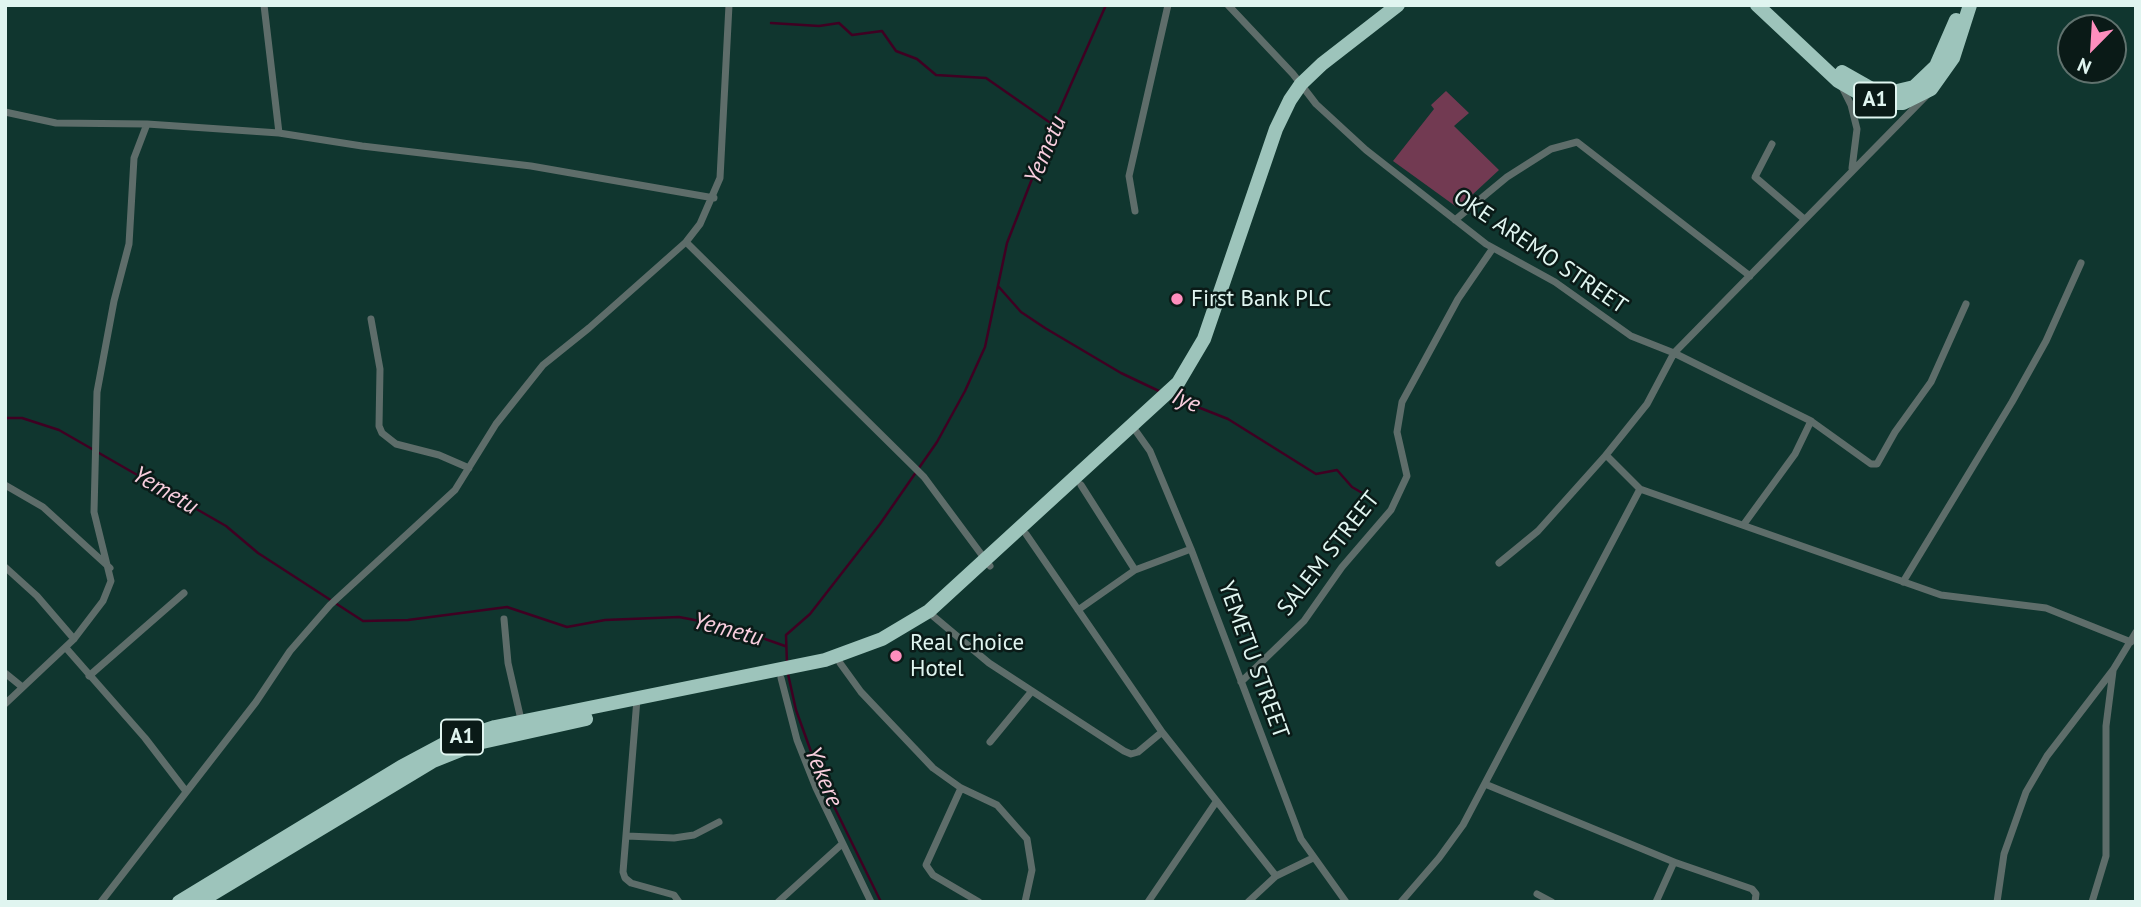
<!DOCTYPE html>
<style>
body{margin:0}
#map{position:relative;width:2141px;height:907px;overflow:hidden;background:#10362f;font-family:"PT Sans",sans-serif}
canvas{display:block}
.frame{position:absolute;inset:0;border:7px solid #e0f5f0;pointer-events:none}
.north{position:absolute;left:2057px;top:14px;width:70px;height:70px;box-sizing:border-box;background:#0a1a17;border:2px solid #60726e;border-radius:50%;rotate:204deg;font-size:19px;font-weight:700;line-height:28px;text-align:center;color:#e0f5f0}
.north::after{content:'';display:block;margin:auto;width:24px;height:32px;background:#fe8ebd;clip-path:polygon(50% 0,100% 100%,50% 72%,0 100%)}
</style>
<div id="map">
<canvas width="2141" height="907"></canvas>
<div class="frame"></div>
<div class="north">N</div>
</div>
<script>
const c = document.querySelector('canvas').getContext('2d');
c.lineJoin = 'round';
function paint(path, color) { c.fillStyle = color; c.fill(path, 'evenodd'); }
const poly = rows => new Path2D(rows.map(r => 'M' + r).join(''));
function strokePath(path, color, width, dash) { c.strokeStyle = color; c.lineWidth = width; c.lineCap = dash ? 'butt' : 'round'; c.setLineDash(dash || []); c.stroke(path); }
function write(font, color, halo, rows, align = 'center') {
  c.font = font + ' "PT Sans",sans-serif'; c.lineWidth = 5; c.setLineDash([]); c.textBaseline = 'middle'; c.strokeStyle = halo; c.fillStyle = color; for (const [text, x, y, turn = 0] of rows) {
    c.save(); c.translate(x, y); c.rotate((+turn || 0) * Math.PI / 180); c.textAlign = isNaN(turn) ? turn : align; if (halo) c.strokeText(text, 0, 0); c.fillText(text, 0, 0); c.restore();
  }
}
paint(poly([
 [1446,91,1469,113,1454,126,1499,170,1458,208,1393,161,1434,109,1431,105]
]), '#723a52');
strokePath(poly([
 [771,23,819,26,839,23,852,35,882,31,896,51,917,59,936,75,986,78,1052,124],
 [998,286,1021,312,1045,328,1121,373,1161,392],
 [1170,396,1228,419,1316,474,1337,470,1352,487,1376,501],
 [5,418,22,418,59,430,226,526,258,553,363,621,408,620,507,607,567,627,605,620,679,617,731,627,785,646],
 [787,664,786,635,810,614,880,524,937,442,965,391,985,347,1007,243,1053,125,1106,5],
 [788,674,796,710,822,782,881,902]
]), '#3f0022', 2.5);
strokePath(poly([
 [264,5,279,133],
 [1228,5,1293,74,1316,104,1366,150,1486,244,1555,282,1631,336,1674,353,1811,421,1871,464,1877,464,1895,432,1931,382,1966,304],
 [1841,85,1851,105,1857,129,1852,168],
 [1927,95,1674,353,1647,404,1606,455,1640,489,1941,595,2046,608,2131,642],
 [5,112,56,123,147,124,279,133,362,146,531,166,714,198],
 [1772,144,1755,177,1804,219],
 [1135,211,1129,176,1168,5],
 [1455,220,1507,177,1551,149,1577,142,1750,276],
 [686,242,924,477,990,566],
 [371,319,380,369,379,426,382,433,396,444,439,455,469,468],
 [1133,427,1150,451,1191,549,1301,839,1346,902],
 [5,485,43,507,110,568],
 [1081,485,1135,570],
 [1744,524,1795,454,1811,421],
 [1026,534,1162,732],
 [1499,563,1538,531,1606,455],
 [5,567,37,596,74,639],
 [1903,582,2012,402,2046,341,2081,263],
 [1078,610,1135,570,1191,549],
 [933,616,989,663,1124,751,1131,754,1138,752,1162,732,1276,876],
 [504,619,508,663,522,724],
 [66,648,145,738,185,790],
 [840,663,861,692,933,768,961,788,997,805,1027,839,1032,870,1025,902],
 [5,673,21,686],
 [89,676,184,593],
 [781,678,797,740,816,788,871,902],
 [1241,682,1304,621,1342,567,1391,510,1407,476,1397,432,1402,402,1458,299,1493,248],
 [637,699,623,872,625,878,631,883,674,895,679,902],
 [5,704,74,639,103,601,111,581,94,512,97,392,114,301,129,244,134,158,147,124],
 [990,742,1032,691],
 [1485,784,1674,862,1752,889,1756,894,1755,902],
 [961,788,926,865,933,875,979,902],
 [627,836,674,838,694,835,719,822],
 [1537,894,1552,902],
 [101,902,256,702,290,651,330,605,455,490,496,424,543,365,589,328,686,242,700,224,720,178,729,5],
 [778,902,842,844],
 [1148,902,1216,802],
 [1248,902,1276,876,1313,858],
 [1401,902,1439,858,1463,825,1640,489],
 [1656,902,1674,862],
 [1997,902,2004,854,2026,792,2047,756,2113,670,2136,632],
 [2092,902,2106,856,2106,726,2113,671]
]), '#5e6d6a', 7);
strokePath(poly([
 [1757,5,1838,81,1871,100,1887,103,1903,103,1931,89,1953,58,1970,5],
 [1842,72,1872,89,1889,93,1914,87,1936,66,1956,20],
 [179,902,401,767,444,744,495,727,825,660,882,639,929,611,1178,383,1204,339,1276,129,1290,100,1301,84,1322,64,1398,5],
 [199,902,433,761,478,743,586,719]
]), '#9dc4bb', 14);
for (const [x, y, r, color] of [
 [1177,299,7,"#fe8ebd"],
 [896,656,7,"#fe8ebd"]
]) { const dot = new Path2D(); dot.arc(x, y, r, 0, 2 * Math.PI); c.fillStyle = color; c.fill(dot); strokePath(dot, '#0a1a17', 2.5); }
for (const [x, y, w] of [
 [1875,100,42],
 [462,737,42]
]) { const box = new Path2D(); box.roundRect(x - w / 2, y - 17.5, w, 35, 5); c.fillStyle = '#0a1a17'; c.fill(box); strokePath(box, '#e0f5f0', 2); }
write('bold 21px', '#e0f5f0', null, [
 ["A1",1875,100],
 ["A1",462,737]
]);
write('23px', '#e0f5f0', '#0a1a17', [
 ["OKE AREMO STREET",1540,252,34],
 ["SALEM STREET",1329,554,-52],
 ["YEMETU STREET",1253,660,70]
]);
write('23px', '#e0f5f0', '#0a1a17', [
 ["First Bank PLC",1191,299],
 ["Real Choice",910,643],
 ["Hotel",910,669]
], 'left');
write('italic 24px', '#f9cede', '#0a1a17', [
 ["Yemetu",1046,150,-67],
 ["Iye",1186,401,23],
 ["Yemetu",165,491,30],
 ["Yemetu",728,630,15],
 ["Yekere",823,777,67]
]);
</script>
